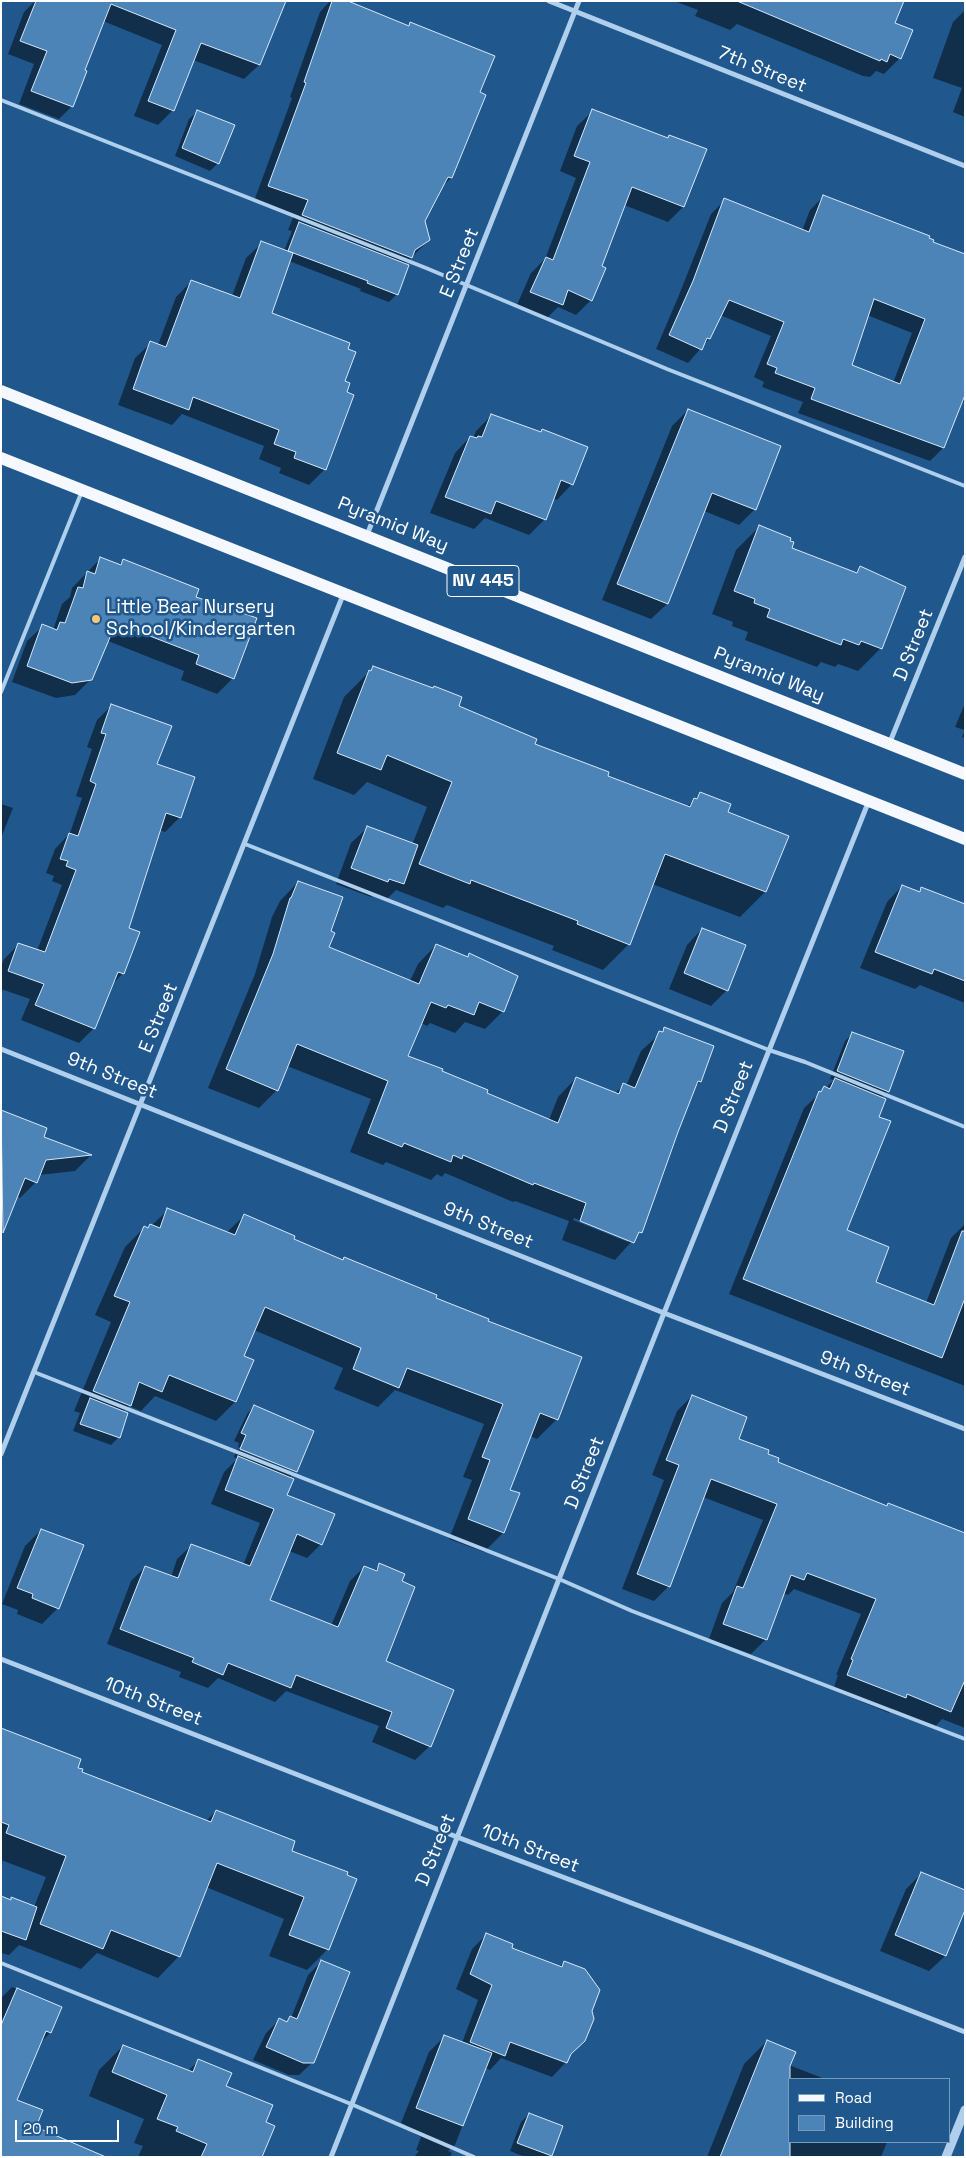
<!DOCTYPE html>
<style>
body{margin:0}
#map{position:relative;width:966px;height:2158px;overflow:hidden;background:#20588e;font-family:"Space Grotesk",sans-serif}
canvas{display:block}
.frame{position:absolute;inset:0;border:2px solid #fff;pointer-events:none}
.legend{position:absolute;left:788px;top:2078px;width:162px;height:65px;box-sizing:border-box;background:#20588e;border:1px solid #799bbb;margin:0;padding:6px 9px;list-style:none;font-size:15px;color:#fff}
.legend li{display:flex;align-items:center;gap:10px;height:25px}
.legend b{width:25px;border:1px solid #799bbb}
.scale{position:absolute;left:15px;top:2120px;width:104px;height:22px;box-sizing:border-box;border:2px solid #fff;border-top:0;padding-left:6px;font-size:15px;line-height:18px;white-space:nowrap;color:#fff;-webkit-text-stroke:4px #20588e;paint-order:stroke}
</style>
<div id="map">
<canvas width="966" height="2158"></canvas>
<div class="frame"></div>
<ul class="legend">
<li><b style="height:6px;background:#f5f9ff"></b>Road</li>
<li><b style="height:14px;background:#4d84b8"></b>Building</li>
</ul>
<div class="scale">20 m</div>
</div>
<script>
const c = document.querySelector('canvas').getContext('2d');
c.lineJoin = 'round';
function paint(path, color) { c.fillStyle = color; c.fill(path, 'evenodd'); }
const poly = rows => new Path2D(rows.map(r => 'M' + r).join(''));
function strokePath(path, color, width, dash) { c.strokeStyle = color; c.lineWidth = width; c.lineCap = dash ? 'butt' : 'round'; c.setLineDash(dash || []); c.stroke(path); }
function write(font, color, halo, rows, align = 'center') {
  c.font = font + ' "Space Grotesk",sans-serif'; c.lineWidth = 5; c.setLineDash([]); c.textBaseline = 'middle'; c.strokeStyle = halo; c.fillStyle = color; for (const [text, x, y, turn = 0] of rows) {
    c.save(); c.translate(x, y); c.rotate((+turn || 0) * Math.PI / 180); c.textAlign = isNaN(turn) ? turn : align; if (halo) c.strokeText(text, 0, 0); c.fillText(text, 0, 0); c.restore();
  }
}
paint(poly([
 [35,1,285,1,259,65,244,79,193,60,173,110,158,125,134,116,162,45,103,21,72,106,59,119,19,104,34,64,8,54,24,12],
 [330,1,345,1,408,27,411,23,478,93,451,178,441,188,424,221,429,240,404,265,407,266,396,295,389,302,360,291,361,289,289,261,270,314,346,350,343,381,325,469,309,485,279,473,281,468,259,459,264,446,182,414,172,425,118,405,135,358,151,343,158,345,176,297,192,281,232,296,246,258,262,243,284,251,292,231,288,230,294,215,254,201,292,98,290,97,320,12],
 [674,1,902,1,893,23,900,58,884,74,876,71,870,77,863,76,737,24,730,30,695,16,698,10],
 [965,10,965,117,953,112,962,88,933,78,953,22],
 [593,111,666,139,669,136,683,207,668,222,624,205,601,267,591,300,576,315,558,307,546,319,516,307,531,273,545,259,576,178,560,171,577,126],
 [197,112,218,163,210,171,175,156,189,119],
 [824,196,965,255,965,401,960,405,943,448,930,461,798,413,803,402,762,387,764,382,754,377,771,336,720,315,709,339,688,363,656,349,679,295,711,214,725,200,802,231,810,210],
 [867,315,912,333,893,383,850,366],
 [688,410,780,447,754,510,739,525,704,511,667,604,651,619,602,600,672,426],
 [492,415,540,433,542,431,572,484,557,500,553,498,544,520,529,535,485,518,474,529,430,513,455,453,470,437,473,438,476,431],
 [759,527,790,549,855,573,860,568,881,648,858,671,838,664,835,667,821,662,817,667,745,640,748,632,732,626,733,622,712,614,736,550],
 [100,559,118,565,123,561,195,598,255,619,232,679,217,694,181,680,184,671,108,641,91,679,75,695,56,698,12,682,27,641,43,626,53,630,62,604,70,597,72,588],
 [374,667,432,689,434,687,457,706,534,745,606,776,687,807,700,794,726,812,787,837,765,892,740,917,652,884,629,944,603,970,552,950,554,946,447,905,443,908,396,890,387,899,374,894,371,897,336,884,351,843,367,828,412,845,427,807,367,782,354,795,313,779,344,697],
 [965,703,965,738,962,737,965,730,955,727],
 [112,705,156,765,180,817,165,832,159,830,127,928,123,973,112,985,94,1028,79,1043,21,1020,30,999,1,989,1,966,4,959,19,944,37,951,62,885,52,881,54,876,46,873,55,849,70,833,82,798,76,796,92,749,87,747,97,720],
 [1,804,13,808,1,838],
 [298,882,329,932,328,948,410,981,418,964,436,945,467,958,470,955,503,1011,485,1029,465,1022,455,1033,430,1023,427,1026,421,1023,407,1057,549,1120,558,1097,576,1078,615,1093,624,1085,626,1086,641,1051,665,1029,700,1082,695,1087,640,1232,615,1260,562,1240,569,1221,515,1201,513,1202,445,1173,442,1177,437,1174,431,1180,386,1162,383,1165,350,1152,371,1099,287,1066,277,1090,259,1108,208,1088,255,974,272,917,280,901],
 [574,1218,628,1239,628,1242,573,1220],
 [902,886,918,892,922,889,965,907,965,1003,920,985,915,989,860,968,887,902],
 [702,929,727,990,711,1006,669,989,687,945],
 [853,1033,888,1091,881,1098,878,1117,846,1231,874,1282,926,1303,951,1238,965,1224,965,1386,729,1294,804,1108,834,1080,830,1079,845,1041],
 [1,1112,42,1138,90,1156,75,1171,39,1175,36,1182,20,1198,16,1196,1,1233],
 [168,1210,226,1233,244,1216,292,1239,486,1322,557,1419,537,1439,530,1436,509,1490,503,1533,484,1552,449,1539,472,1480,463,1477,484,1424,395,1390,378,1407,334,1389,343,1368,254,1330,243,1357,235,1402,216,1421,155,1396,141,1411,129,1406,123,1412,119,1437,111,1445,73,1431,80,1413,74,1411,111,1322,95,1315,125,1247,144,1228,147,1229,151,1226],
 [692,1396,737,1439,767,1455,776,1463,886,1507,888,1504,965,1535,965,1728,942,1719,935,1727,893,1709,889,1713,833,1690,838,1675,836,1675,861,1614,794,1589,788,1595,783,1593,766,1639,751,1654,709,1639,722,1603,733,1592,763,1520,703,1497,669,1586,654,1601,622,1589,664,1480,652,1475,677,1411],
 [254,1406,296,1471,289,1478,286,1495,321,1544,307,1558,289,1551,268,1601,331,1626,350,1581,364,1567,374,1571,380,1565,384,1662,430,1746,415,1760,372,1742,379,1726,286,1691,275,1702,218,1678,208,1688,179,1677,181,1672,107,1644,131,1581,145,1567,171,1577,177,1559,192,1545,243,1565,260,1523,211,1504,224,1472,237,1459,234,1457,237,1449,294,1472,294,1469,238,1447,239,1443,234,1441,247,1414],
 [41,1530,58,1608,42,1624,17,1614,18,1610,2,1604,25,1546],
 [1,1728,77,1768,81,1772,206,1821,216,1811,290,1851,328,1949,307,1970,269,1956,284,1919,206,1887,179,1956,158,1978,97,1953,81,1969,19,1945,9,1955,1,1953,1,1898,10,1901,12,1899,34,1907,46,1877,1,1860],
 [921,1874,945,1956,929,1971,880,1951,906,1889],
 [486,1935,510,1948,559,1967,564,1963,570,2055,566,2062,552,2077,501,2058,490,2070,485,2068,455,2145,448,2151,452,2153,450,2157,414,2157,419,2151,416,2150,421,2137,405,2129,406,2125,401,2123,429,2052,445,2036,462,2043,478,2000,456,1989,472,1949],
 [321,1962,313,2062,299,2075,289,2075,253,2060,266,2033,279,2020,285,2023,291,2018,308,1975],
 [12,1987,60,2007,50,2033,40,2043,16,2101,34,2128,106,2157,1,2157,1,1998],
 [767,2041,789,2065,825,2079,790,2079,790,2142,887,2142,881,2157,707,2157,744,2064],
 [123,2046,188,2071,198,2061,264,2123,261,2157,138,2157,143,2146,134,2143,144,2119,89,2096,99,2070],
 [529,2114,562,2127,550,2157,525,2157,510,2151,521,2122]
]), '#0007');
const building = poly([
 [36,1,286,1,260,65,201,43,174,111,148,101,176,30,111,4,85,70,87,71,73,107,31,91,47,51,20,41,36,1],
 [332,1,348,1,409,26,410,22,495,56,480,92,486,95,452,178,448,177,425,221,430,240,415,250,412,258,302,215,308,200,268,186,306,83,304,82,332,1],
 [737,1,904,1,895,23,913,30,901,59,890,54,887,62,881,59,880,61,737,1],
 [592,109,668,138,669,135,707,149,684,207,632,187,602,266,606,268,592,301,568,290,563,305,530,292,546,257,553,260,590,162,574,156,592,109],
 [197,110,235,125,219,164,182,148,197,110],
 [823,195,930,236,929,238,934,240,933,242,965,254,965,395,944,448,811,399,815,388,775,373,777,368,767,364,784,322,729,300,710,339,707,338,702,350,669,335,693,281,724,198,809,232,823,195],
 [874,299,925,319,900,384,852,365,874,299],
 [299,222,409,265,398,295,367,283,368,281,288,251,299,222],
 [261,241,293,253,272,313,350,343,348,349,356,352,345,381,350,383,347,392,354,395,326,470,294,458,296,452,274,444,279,430,193,397,189,410,133,389,150,341,166,347,191,280,240,298,261,241],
 [688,409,781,446,756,510,712,493,668,604,617,584,688,409],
 [491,414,541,432,542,429,588,447,573,485,561,480,546,520,496,501,491,514,445,497,470,436,477,438,478,436,482,437,491,414],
 [759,525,791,538,790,541,794,542,792,548,857,573,860,566,906,587,882,649,861,641,859,645,843,639,841,645,767,617,770,609,754,603,755,599,734,591,759,525],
 [100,557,121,565,123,559,199,589,196,597,257,618,234,679,196,664,199,655,116,623,92,680,72,683,27,666,42,624,57,630,60,622,65,623,78,587,83,588,87,571,95,574,100,557],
 [373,666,433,688,434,686,462,697,459,706,537,739,535,744,609,772,608,776,690,807,694,798,697,799,700,792,731,804,728,812,789,836,766,892,665,854,630,945,577,924,578,921,471,880,470,884,419,864,452,782,387,755,381,770,337,753,369,670,371,671,373,666],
 [111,704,172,726,157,764,195,777,181,818,166,813,129,928,140,932,124,974,118,972,95,1029,35,1005,44,984,8,971,18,943,45,952,76,870,66,866,68,861,60,859,69,833,78,836,96,784,90,781,106,734,101,733,111,704],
 [367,826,418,845,404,884,389,879,388,882,351,868,367,826],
 [298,881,343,897,331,931,335,933,329,947,419,984,436,944,468,957,469,953,518,976,504,1012,479,1002,474,1015,448,1005,446,1008,431,1002,408,1056,443,1069,442,1071,488,1090,487,1093,558,1123,576,1077,619,1094,623,1083,635,1088,659,1031,663,1032,664,1027,714,1046,701,1082,698,1081,678,1132,642,1233,639,1232,634,1243,580,1221,586,1203,534,1183,533,1185,463,1155,462,1159,453,1155,451,1162,404,1143,402,1147,368,1133,388,1081,297,1044,278,1091,226,1069,273,954,290,898,291,898,298,881],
 [902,885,920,892,921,887,965,904,965,981,934,969,932,974,875,952,902,885],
 [702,928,746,945,728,991,684,973,702,928],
 [852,1032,904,1051,889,1092,837,1071,852,1032],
 [835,1078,886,1099,879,1117,891,1121,847,1230,889,1247,876,1282,934,1305,962,1231,965,1231,965,1298,942,1358,743,1279,819,1091,821,1092,824,1086,830,1089,835,1078],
 [1,1110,47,1128,44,1137,92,1155,46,1160,37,1183,25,1178,3,1233,1,1110],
 [167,1208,235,1235,244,1214,295,1236,294,1239,343,1260,344,1257,437,1295,436,1298,489,1319,488,1321,582,1357,558,1420,540,1413,510,1490,520,1493,504,1533,468,1519,490,1460,482,1457,503,1404,407,1368,399,1388,353,1369,361,1348,265,1307,244,1356,254,1360,236,1402,169,1375,162,1392,139,1382,131,1406,93,1391,130,1302,114,1296,144,1226,148,1228,150,1224,160,1228,167,1208],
 [692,1395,747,1417,739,1439,769,1450,768,1454,779,1458,778,1462,887,1506,888,1503,965,1533,965,1680,951,1712,907,1694,906,1698,847,1675,853,1660,851,1659,876,1599,807,1573,804,1580,791,1575,767,1640,723,1624,737,1586,743,1588,777,1504,711,1479,670,1587,637,1574,679,1465,666,1460,692,1395],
 [90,1398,128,1413,120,1438,80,1424,90,1398],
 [254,1405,314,1431,297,1472,240,1449,246,1435,241,1433,254,1405],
 [238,1456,294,1479,287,1495,335,1514,322,1545,297,1534,270,1600,338,1627,364,1566,377,1571,379,1563,405,1574,402,1581,415,1587,386,1661,454,1690,431,1747,386,1728,392,1712,296,1675,291,1688,228,1663,223,1675,192,1662,194,1658,120,1629,145,1566,178,1578,191,1544,250,1566,274,1509,225,1490,238,1456],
 [41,1529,84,1545,59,1609,32,1598,33,1594,17,1588,41,1529],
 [1,1728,81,1759,78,1768,83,1769,82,1772,211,1822,216,1810,295,1841,292,1851,348,1872,347,1875,357,1879,329,1950,289,1935,304,1897,217,1863,180,1957,111,1930,103,1949,40,1924,66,1856,6,1833,9,1825,1,1822,1,1728],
 [921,1872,965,1890,965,1910,946,1956,895,1935,921,1872],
 [1,1896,11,1900,11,1897,37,1907,26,1940,1,1931,1,1896],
 [486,1933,513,1944,512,1948,562,1967,564,1961,585,1969,600,1990,592,2011,594,2019,585,2041,571,2054,567,2063,510,2042,505,2056,470,2042,492,1985,470,1974,486,1933],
 [321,1960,350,1972,314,2063,303,2063,266,2047,279,2018,287,2022,290,2016,297,2019,321,1960],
 [17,1988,62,2007,51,2033,46,2031,17,2100,43,2110,36,2127,106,2157,1,2157,1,2025,17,1988],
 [444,2035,492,2053,463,2126,416,2108,444,2035],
 [767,2040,796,2052,790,2066,790,2157,720,2157,767,2040],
 [123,2045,193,2072,198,2059,232,2073,226,2086,273,2105,266,2122,275,2126,262,2157,201,2157,207,2144,176,2131,178,2127,157,2119,167,2095,112,2072,123,2045],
 [529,2113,563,2126,552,2156,517,2143,529,2113]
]);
paint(building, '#4d84b8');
strokePath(building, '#d5e8f9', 1);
strokePath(poly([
 [1,100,426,268,667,369,965,486],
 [1,692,82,491],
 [245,844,769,1050,805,1062,965,1127],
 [34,1372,559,1579,632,1611,965,1739],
 [1,1963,351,2104,474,2157]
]), '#afcfec', 4);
strokePath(poly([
 [549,1,965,166],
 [367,535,579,1],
 [890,742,965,557],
 [1,1049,664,1313,965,1429],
 [1,1454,343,595],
 [1,1659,457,1837,761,1952,965,2032],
 [331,2157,664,1313,868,803]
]), '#afcfec', 5);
strokePath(poly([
 [946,2157,965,2110]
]), '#afcfec', 9);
strokePath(poly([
 [1,391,965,774],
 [1,458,965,839]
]), '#f5f9ff', 12);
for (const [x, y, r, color] of [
 [96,619,5,"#f9c870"]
]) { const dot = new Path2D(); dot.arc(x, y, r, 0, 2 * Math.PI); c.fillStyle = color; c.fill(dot); strokePath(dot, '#20588e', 2); }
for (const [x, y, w] of [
 [483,581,72]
]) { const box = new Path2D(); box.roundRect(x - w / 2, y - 15.5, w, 31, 4); c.fillStyle = '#20588e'; c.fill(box); strokePath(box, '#fff', 1); }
write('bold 18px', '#fff', null, [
 ["NV 445",483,581]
]);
write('19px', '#fff', '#20588e', [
 ["7th Street",762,70,22],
 ["E Street",460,263,-68],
 ["Pyramid Way",393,525,22],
 ["D Street",914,645,-68],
 ["Pyramid Way",769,675,22],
 ["E Street",159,1018,-68],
 ["9th Street",112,1076,22],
 ["D Street",734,1097,-68],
 ["9th Street",488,1226,22],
 ["9th Street",865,1374,21],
 ["D Street",585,1473,-68],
 ["10th Street",153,1702,21],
 ["10th Street",530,1849,21],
 ["D Street",436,1850,-68]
]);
write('19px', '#fff', '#20588e', [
 ["Little Bear Nursery",106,608],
 ["School/Kindergarten",106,630]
], 'left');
</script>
